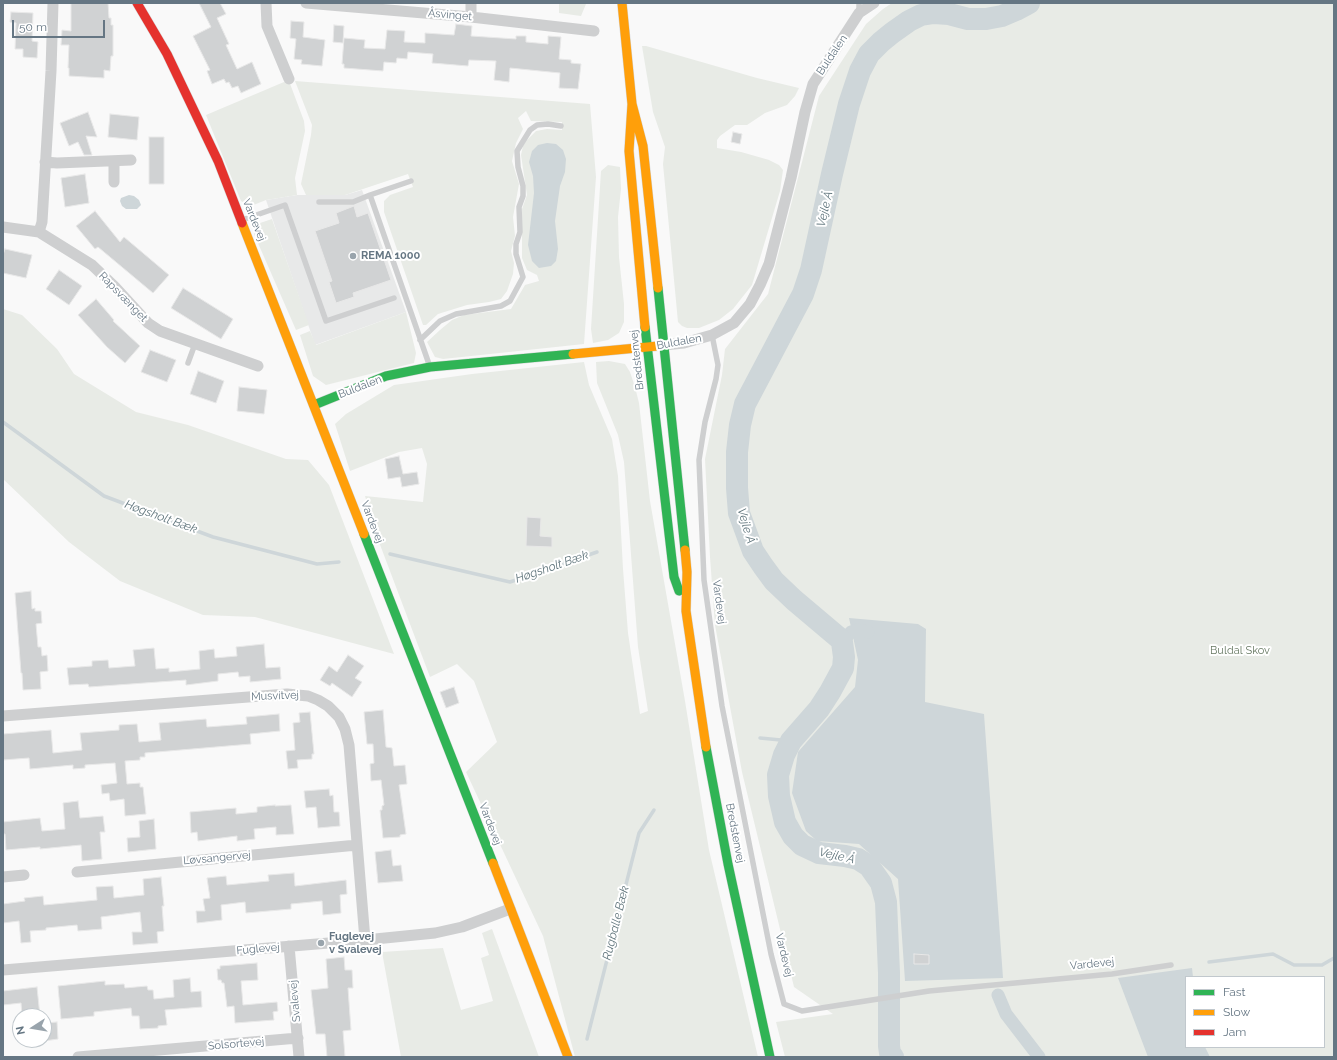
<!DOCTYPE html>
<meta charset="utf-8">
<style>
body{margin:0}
#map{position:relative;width:1337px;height:1060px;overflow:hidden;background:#f9f9f9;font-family:Raleway,sans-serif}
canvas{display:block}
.frame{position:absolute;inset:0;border:4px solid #657683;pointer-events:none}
.legend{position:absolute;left:1185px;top:976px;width:140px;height:72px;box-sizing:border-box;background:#fff;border:1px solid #c1c8cd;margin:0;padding:5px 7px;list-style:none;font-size:12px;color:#657683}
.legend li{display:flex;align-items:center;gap:8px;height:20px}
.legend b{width:20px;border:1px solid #c1c8cd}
.north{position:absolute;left:12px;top:1008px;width:40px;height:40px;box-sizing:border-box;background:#fff;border:1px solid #c1c8cd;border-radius:50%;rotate:258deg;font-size:11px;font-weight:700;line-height:16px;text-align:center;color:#657683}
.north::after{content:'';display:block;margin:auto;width:14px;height:18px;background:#99a4ac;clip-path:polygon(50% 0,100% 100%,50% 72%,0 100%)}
.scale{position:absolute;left:12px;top:20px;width:93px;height:18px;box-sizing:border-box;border:2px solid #657683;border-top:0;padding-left:5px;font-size:12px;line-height:14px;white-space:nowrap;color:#657683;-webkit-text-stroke:3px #fff;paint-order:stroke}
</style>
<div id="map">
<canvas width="1337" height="1060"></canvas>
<div class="frame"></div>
<ul class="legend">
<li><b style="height:5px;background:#30b455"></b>Fast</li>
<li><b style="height:5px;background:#ff9f0a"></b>Slow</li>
<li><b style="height:5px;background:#e5322d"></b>Jam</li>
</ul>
<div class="north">N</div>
<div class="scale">50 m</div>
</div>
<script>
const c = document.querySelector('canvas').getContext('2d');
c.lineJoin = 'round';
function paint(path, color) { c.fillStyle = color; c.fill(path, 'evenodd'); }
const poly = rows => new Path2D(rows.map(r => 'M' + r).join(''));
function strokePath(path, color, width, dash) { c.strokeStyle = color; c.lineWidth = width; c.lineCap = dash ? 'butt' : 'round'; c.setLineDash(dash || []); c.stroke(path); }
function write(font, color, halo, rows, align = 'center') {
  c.font = font + ' Raleway,sans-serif'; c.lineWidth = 4; c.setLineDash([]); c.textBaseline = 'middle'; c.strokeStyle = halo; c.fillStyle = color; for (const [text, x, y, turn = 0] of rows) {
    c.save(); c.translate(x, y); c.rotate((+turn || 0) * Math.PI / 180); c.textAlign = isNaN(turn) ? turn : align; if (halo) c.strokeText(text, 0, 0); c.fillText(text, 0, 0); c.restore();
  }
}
paint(poly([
 [362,190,406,312,315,345,266,200,297,195,345,195]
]), '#e8e9e9');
paint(poly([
 [559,3,586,3,586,4,581,16,559,13],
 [892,3,1334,3,1334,1057,785,1057,776,1022,833,1014,794,987,742,772,715,625,710,557,705,459,722,375,725,349,768,294,819,96,866,24,883,9],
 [1186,977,1324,977,1324,1047,1186,1047],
 [642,46,646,46,757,78,799,88,795,96,787,105,765,113,747,125,735,125,720,136,717,140,717,148,741,152,769,160,779,165,783,170,780,191,752,285,733,309,719,320,699,328,687,328,682,326,678,322,663,164,665,147,653,112],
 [289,81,304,121,305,131,295,178,297,195,266,200,251,206,241,201,206,115,284,82],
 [295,81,590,104,596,177,584,344,443,359,435,357,427,342,440,330,452,320,464,315,511,309,525,285,539,281,537,275,527,270,522,258,522,209,527,195,521,155,523,146,527,140,536,131,547,129,562,130,562,122,531,121,526,111,518,118,523,129,516,143,512,161,519,184,513,217,515,236,511,251,514,263,513,274,507,291,501,299,489,302,467,305,438,314,426,325,423,325,384,212,384,201,390,195,413,187,408,174,345,195,306,195,301,184,311,135,312,125],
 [608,165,620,167,621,189,618,217,619,257,624,304,624,322,619,333,608,340,593,343,591,329,601,171],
 [272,219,309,325,296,330,254,234,257,224],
 [3,309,22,315,57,349,74,374,136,412,188,425,286,459,308,460,329,485,394,654,255,617,203,615,120,581,69,542,3,479],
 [406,312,416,353,414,363,326,385,313,376,300,335,310,331,316,345],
 [609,361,625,364,630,372,635,387,639,403,650,501,685,701,709,850,758,1057,575,1057,543,936,466,772,497,742,474,681,457,664,430,677,379,542,365,496,423,502,427,464,422,448,399,452,350,471,335,424,346,414,394,385,472,374,584,362,589,385,612,439,618,476,623,569,628,633,640,714,648,711,638,647,624,462,618,435,597,383,596,362],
 [492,929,539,1057,401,1057,382,952,443,948,461,1010,493,1001,481,958,489,955,482,933]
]), '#e8ebe6');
paint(poly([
 [547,143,556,144,563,150,566,159,565,172,560,186,555,221,558,249,556,261,551,266,539,268,532,261,528,245,534,193,533,176,529,162,532,151,538,145],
 [129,195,134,196,139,200,141,205,137,209,126,209,122,206,120,201,121,198],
 [849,618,918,624,926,629,925,702,984,714,1003,978,905,981,898,879,859,844,817,841,806,831,792,793,798,752,855,687,858,660],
 [1192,968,1193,977,1186,977,1186,1047,1205,1047,1210,1057,1148,1057,1118,978]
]), '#ced6d9');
strokePath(poly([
 [3,422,104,496,213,537,317,564,339,562],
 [390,554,510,582,597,552],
 [760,738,791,741],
 [1209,962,1273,954,1294,965,1322,965,1334,958],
 [587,1039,639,833,654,810]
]), '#ced6d9', 3.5);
strokePath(poly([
 [842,642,851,632,858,630,868,632],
 [998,995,1006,1014,1039,1057]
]), '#ced6d9', 13);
strokePath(poly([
 [893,1057,890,1053,889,1046,889,973,886,902,881,883,869,866,858,859,845,856,819,853,802,845,793,836,785,822,779,796,778,775,784,755,791,741,819,709,830,692,843,668,844,657,842,642,839,638,794,600,774,581,763,566,753,551,739,513,737,488,737,452,740,425,745,404,803,294,811,270,832,174,849,104,860,71,869,54,881,42,892,33,909,21,921,15,934,13,949,14,968,19,986,19,1002,16,1016,10,1029,3]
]), '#ced6d9', 22);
const building = poly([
 [71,3,108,3,109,18,111,18,111,25,113,25,113,56,111,56,110,71,104,70,104,78,69,76,69,68,68,68,69,45,61,45,62,30,71,31,71,3],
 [199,3,220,3,226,14,217,18,229,44,226,45,237,69,252,62,261,84,241,93,238,86,232,88,229,82,226,83,224,79,212,84,207,71,210,70,193,36,211,27,199,3],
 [11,12,33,13,32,41,38,42,37,58,23,57,23,49,15,49,16,23,10,22,11,12],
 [291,21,304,22,303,37,325,40,322,66,301,64,302,60,294,59,296,39,290,38,291,21],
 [456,24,472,26,471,36,516,39,516,36,526,36,526,42,548,44,548,36,561,37,559,59,571,60,571,63,581,64,578,89,559,88,560,73,510,68,509,82,494,80,496,61,469,60,468,66,432,63,433,54,408,52,407,59,397,58,396,63,384,62,383,71,344,68,344,64,342,64,344,38,365,40,364,48,385,49,387,30,405,31,404,42,425,43,425,33,454,35,456,24],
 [334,25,344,26,343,43,333,42,334,25],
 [88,112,97,137,86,136,92,155,84,155,78,142,69,146,60,123,88,112],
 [110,114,139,117,137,140,108,137,110,114],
 [733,132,742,134,740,144,731,142,733,132],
 [149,137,164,137,164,184,149,184,149,137],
 [85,174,89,203,65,207,61,178,85,174],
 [354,206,357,217,368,213,391,280,353,293,354,297,336,303,329,282,332,281,315,231,339,223,336,213,354,206],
 [95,211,120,242,124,237,169,275,153,293,98,247,95,249,76,226,95,211],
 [5,249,32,255,26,278,3,273,3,255,5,249],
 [59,270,82,286,69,305,46,289,59,270],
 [183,288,233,319,221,339,171,308,183,288],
 [96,299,114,320,113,321,140,346,125,363,107,347,78,315,96,299],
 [150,350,176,360,167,382,141,372,150,350],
 [198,371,224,381,216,403,190,394,198,371],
 [239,387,267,390,264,414,237,411,239,387],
 [399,456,403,474,417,472,419,484,402,487,400,477,388,479,385,459,399,456],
 [527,517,541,518,540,536,552,537,552,547,526,546,527,517],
 [31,591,32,609,35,608,35,611,41,611,42,623,36,624,38,647,41,647,42,656,47,655,48,671,40,672,41,689,23,690,22,673,21,673,15,593,31,591],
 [264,644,266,668,280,667,281,679,250,682,250,676,239,677,238,672,218,674,218,681,186,685,186,680,89,687,88,684,69,685,67,668,92,666,92,661,108,660,109,668,135,666,133,650,154,648,156,669,169,668,169,672,200,669,199,651,214,649,215,658,237,656,236,647,264,644],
 [348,655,364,666,355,678,362,682,352,697,332,683,330,686,320,680,329,666,337,672,348,655],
 [454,687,459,703,446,708,440,692,454,687],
 [383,710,386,747,392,748,394,766,405,765,407,784,399,785,406,834,400,835,400,837,383,838,380,810,382,810,382,806,384,805,381,780,371,781,370,764,374,763,373,744,367,744,364,712,383,710],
 [310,712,314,754,312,754,312,759,297,760,298,768,288,769,286,751,295,750,293,723,300,722,299,713,310,712],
 [279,714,280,731,250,734,251,744,145,753,145,757,140,757,140,760,125,761,127,784,140,783,140,787,143,787,146,814,125,816,124,799,110,801,109,793,102,794,101,785,117,783,115,763,85,765,85,768,73,769,73,765,30,769,29,758,3,760,3,734,51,730,53,753,82,750,80,733,119,730,119,725,137,724,139,742,161,740,159,723,206,719,207,727,247,724,246,717,279,714],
 [329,789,330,796,333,795,334,812,339,812,340,826,318,828,316,807,306,808,304,791,329,789],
 [78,801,80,818,103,816,105,832,100,832,102,859,82,861,81,845,40,849,40,847,6,850,5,834,3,834,3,822,40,818,42,831,65,829,63,803,78,801],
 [275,805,275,806,291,805,294,834,276,835,276,827,254,829,255,839,237,841,237,836,198,841,197,832,191,833,190,812,236,808,236,814,257,812,257,807,275,805],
 [154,819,156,849,128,852,127,838,140,837,139,821,154,819],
 [391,850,393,866,401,865,403,881,378,883,375,852,391,850],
 [294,873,295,886,346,880,347,894,340,895,341,913,323,915,322,901,291,904,291,909,246,913,245,902,221,905,222,920,197,923,196,911,205,911,203,899,210,898,207,878,226,876,227,885,269,881,268,875,294,873],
 [161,877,164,906,162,906,164,931,157,932,158,943,133,945,132,932,142,932,140,912,101,917,102,929,78,931,77,925,46,928,46,930,30,931,31,942,21,943,19,921,3,923,3,904,25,901,24,898,43,896,44,905,97,900,96,887,113,886,114,898,144,895,143,879,161,877],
 [914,954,929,955,929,964,914,964,914,954],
 [344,957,345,970,352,970,353,988,348,988,351,1030,343,1031,345,1057,327,1057,325,1034,316,1034,311,990,328,988,326,959,344,957],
 [257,963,258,980,241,981,243,1005,277,1002,278,1011,273,1012,274,1020,235,1023,234,1006,227,1007,224,983,222,983,221,980,218,980,217,969,220,969,220,966,257,963],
 [190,978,191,992,201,991,202,1007,165,1010,167,1025,158,1026,158,1028,140,1029,139,1016,132,1016,131,1008,94,1012,94,1016,61,1019,58,986,105,981,105,985,124,984,125,988,147,986,148,990,153,990,154,999,174,997,173,980,190,978],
 [37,987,40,1016,22,1016,21,1003,3,1005,3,991,37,987],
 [57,1022,58,1039,44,1041,44,1023,57,1022]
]);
paint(building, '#d0d2d3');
strokePath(building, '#e8e8e8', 1);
const fast = poly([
 [658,288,685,550],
 [645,327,674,577,679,591],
 [314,405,386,376,430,367,573,354],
 [364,534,493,863],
 [706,747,728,864,770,1057]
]);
const slow = poly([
 [622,3,632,104,629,151,645,327],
 [632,104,643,146,658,288],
 [242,223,364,534],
 [573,354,658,346],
 [685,550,687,572,686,611,706,747],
 [493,863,568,1057]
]);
const jam = poly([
 [137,3,167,54,218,161,242,223]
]);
strokePath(fast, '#d5d6d7', 10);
strokePath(slow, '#d5d6d7', 10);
strokePath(jam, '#d5d6d7', 10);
strokePath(poly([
 [859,3,859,13],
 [411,181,370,195,430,367],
 [319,202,353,202,370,195],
 [242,220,285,205,326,321,394,298],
 [712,335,718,365,716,379,705,422,699,460,704,580,722,706,771,954,784,1004,802,1011,929,991,1112,974,1171,965],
 [420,340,440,321,456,314,501,306,510,301,523,277,516,254,516,244,520,232,519,207,523,196,523,186,518,167,517,151,530,130,537,125,548,124,561,126],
 [188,363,195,344]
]), '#cecfd0', 5.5);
strokePath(poly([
 [266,3,267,26,289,79],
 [306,3,471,17,594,31],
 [471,3,471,17],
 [114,161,114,182],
 [45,162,57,163,131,160],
 [3,227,39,232,92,265,115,287,148,323,160,331,258,366],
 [39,232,42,222,51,71,53,3],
 [664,345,684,343,712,335,734,323,750,304,760,285,769,264,791,178,805,112,813,84,859,13,874,3],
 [3,716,287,694,308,696,318,700,328,706,339,717,345,729,349,745,365,940],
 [77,872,357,845],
 [3,877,24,875],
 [289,946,299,1057],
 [3,970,365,940,435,933,462,927,510,909],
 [78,1057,298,1038]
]), '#cecfd0', 11);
strokePath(fast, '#30b455', 9);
strokePath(slow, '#ff9f0a', 9);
strokePath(jam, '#e5322d', 9);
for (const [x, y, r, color] of [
 [353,256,4,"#99a4ac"],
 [321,943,4,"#99a4ac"]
]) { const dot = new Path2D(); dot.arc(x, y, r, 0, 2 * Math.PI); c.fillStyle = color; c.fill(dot); strokePath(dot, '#fff', 1.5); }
write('11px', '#657683', '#fff', [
 ["Åsvinget",450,15,5],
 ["Buldalen",832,55,-56],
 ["Vardevej",254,220,68],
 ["Rapsvænget",123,297,46],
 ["Buldalen",679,342,-10],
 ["Bredstenvej",637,360,-96],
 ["Buldalen",360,387,-21],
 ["Vardevej",372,522,69],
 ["Vardevej",719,602,82],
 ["Musvitvej",275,696,-2],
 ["Vardevej",490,824,69],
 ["Bredstenvej",735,833,79],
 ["Løvsangervej",217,858,-5],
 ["Fuglevej",258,949,-5],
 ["Vardevej",784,955,76],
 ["Vardevej",1092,964,-6],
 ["Svalevej",295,1001,-95],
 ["Solsortevej",236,1044,-5]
]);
write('bold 11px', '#657683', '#fff', [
 ["REMA 1000",361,256],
 ["Fuglevej",329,937],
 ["v Svalevej",329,950]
], 'left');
write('11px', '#687a64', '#fff', [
 ["Buldal Skov",1240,651]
]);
write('italic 12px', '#60757c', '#fff', [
 ["Vejle Å",825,209,-77],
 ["Høgsholt Bæk",161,517,20],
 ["Vejle Å",746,526,74],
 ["Høgsholt Bæk",552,567,-19],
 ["Vejle Å",837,856,13],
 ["Rugballe Bæk",616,923,-76]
]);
</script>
